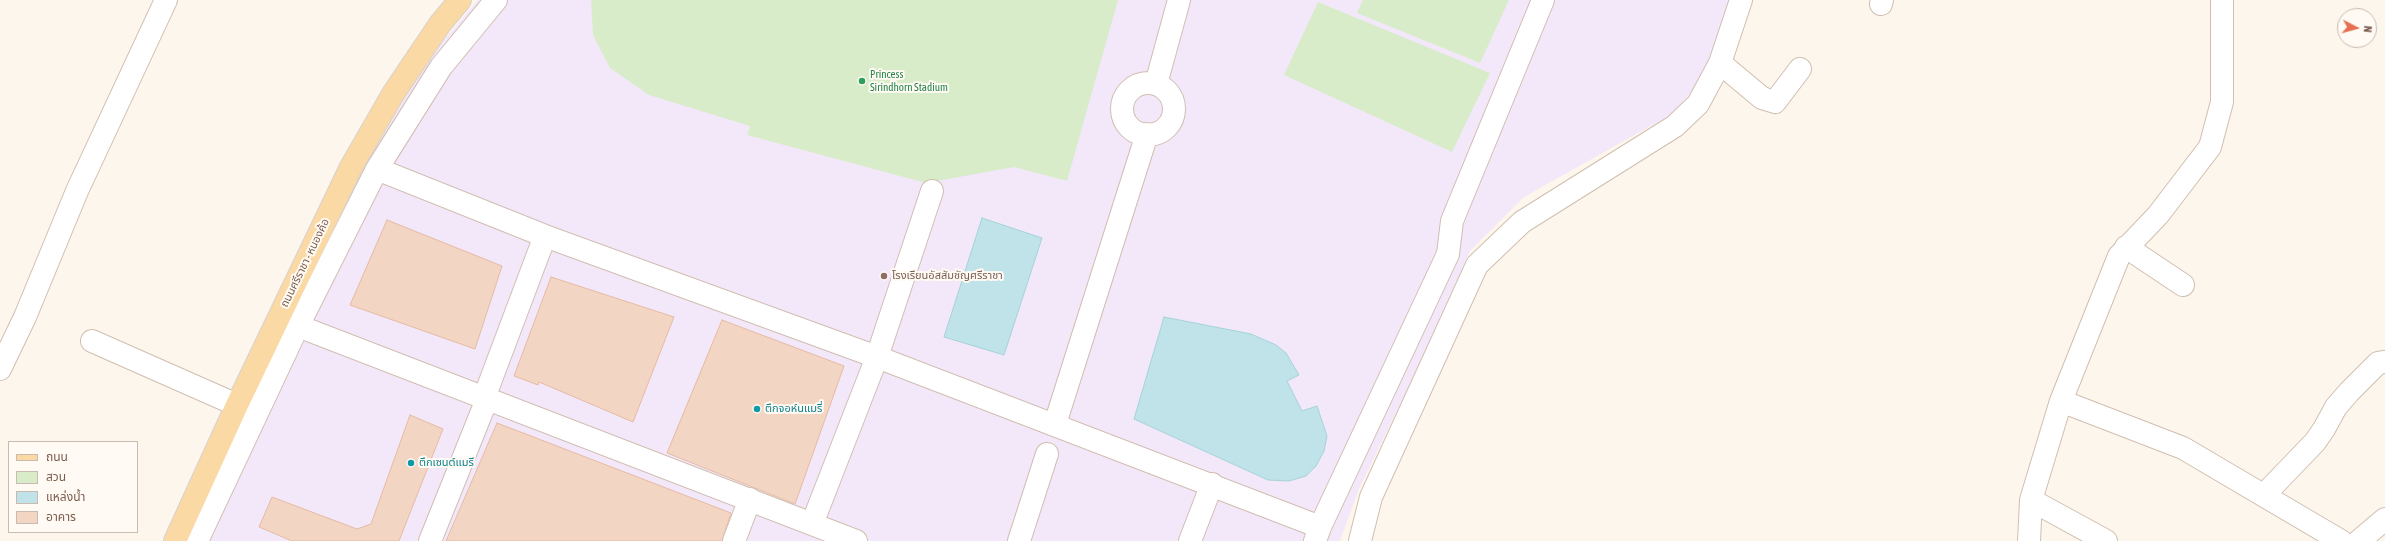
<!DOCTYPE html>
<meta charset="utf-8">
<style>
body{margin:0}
#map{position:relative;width:2385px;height:541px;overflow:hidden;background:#fdf6ec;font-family:"Asap Condensed","Noto Sans Thai",sans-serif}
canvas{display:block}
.legend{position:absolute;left:8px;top:441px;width:130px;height:92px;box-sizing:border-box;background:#fffaf3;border:1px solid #cabbb1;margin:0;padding:5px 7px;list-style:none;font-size:12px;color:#7a5c4d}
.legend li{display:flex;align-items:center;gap:8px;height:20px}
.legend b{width:20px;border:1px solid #cabbb1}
.north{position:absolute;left:2337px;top:8px;width:40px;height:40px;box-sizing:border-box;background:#fffaf3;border:1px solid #cabbb1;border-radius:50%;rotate:96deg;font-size:11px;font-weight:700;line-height:16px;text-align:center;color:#7a5c4d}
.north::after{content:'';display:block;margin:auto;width:14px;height:18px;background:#e76f51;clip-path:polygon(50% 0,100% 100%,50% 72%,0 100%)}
</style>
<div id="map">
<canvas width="2385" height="541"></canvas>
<ul class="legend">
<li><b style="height:5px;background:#fbd9a5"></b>ถนน</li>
<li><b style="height:11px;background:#d8ecc9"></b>สวน</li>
<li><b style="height:11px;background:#bfe3e8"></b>แหล่งน้ำ</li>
<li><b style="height:11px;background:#f3d5c3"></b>อาคาร</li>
</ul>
<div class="north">N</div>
</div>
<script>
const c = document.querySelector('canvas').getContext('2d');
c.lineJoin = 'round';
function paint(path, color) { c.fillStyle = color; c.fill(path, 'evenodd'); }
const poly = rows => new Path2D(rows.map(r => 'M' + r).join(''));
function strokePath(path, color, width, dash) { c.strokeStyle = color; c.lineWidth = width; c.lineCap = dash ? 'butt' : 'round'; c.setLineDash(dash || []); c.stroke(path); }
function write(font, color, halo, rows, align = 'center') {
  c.font = font + ' "Asap Condensed","Noto Sans Thai",sans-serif'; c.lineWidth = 4; c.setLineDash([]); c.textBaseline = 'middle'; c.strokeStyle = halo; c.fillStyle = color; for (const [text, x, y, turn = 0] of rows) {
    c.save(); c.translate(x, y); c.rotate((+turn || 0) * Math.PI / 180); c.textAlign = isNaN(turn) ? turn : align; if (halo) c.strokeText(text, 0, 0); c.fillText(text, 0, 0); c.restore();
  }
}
paint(poly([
 [478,0,1730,0,1712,56,1693,90,1672,114,1524,197,1470,251,1408,388,1359,489,1340,541,187,541,354,184,426,61]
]), '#f3e8fa');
paint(poly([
 [591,0,1118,0,1067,181,1014,167,926,183,747,135,750,126,649,95,610,68,593,35],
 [1363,0,1509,0,1480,63,1357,13],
 [1318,2,1490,73,1452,152,1284,75]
]), '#d8ecc9');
const water = poly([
 [982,218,1042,238,1004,355,944,337,982,218],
 [1164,317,1251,334,1276,345,1286,353,1299,375,1287,381,1302,411,1317,406,1327,436,1324,451,1316,466,1306,476,1289,481,1268,480,1134,419,1164,317]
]);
paint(water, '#bfe3e8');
strokePath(water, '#a5d3da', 1);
const building = poly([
 [387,220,502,266,475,349,350,305,387,220],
 [551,277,674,317,633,422,539,382,538,385,514,376,551,277],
 [722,320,844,366,795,504,667,453,722,320],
 [410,415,443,429,399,541,292,541,259,527,272,497,357,529,371,524,410,415],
 [497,423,731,513,722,541,446,541,497,423]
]);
paint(building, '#f3d5c3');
strokePath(building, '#e6bba3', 1);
const minor = poly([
 [1881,4,1882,0],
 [1720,63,1762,98,1775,102,1800,69],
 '1122 109a26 26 0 1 1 52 0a26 26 0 1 1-52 0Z',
 [1156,84,1179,0],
 [377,169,545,236,877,357,1320,527],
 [2126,247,2183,285],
 [298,326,856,541],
 [92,341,237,405],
 [0,369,25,317,77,191,166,0],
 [484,398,545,236],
 [2061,401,2183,448,2341,541],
 [1055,424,1147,134],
 [2264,495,2315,442,2324,429,2336,407,2349,392,2378,363,2385,362],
 [2031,500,2106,541],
 [812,524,877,357,932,191],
 [197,541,298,326,377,169,441,67,496,0],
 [430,541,487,399],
 [734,541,750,499],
 [1019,541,1047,454],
 [1190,541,1212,484],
 [1315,541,1320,527,1448,254,1452,221,1543,0],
 [1360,541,1371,497,1477,265,1522,222,1675,126,1698,104,1720,63,1741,0],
 [2029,541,2031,500,2061,401,2119,256,2158,215,2210,147,2222,102,2222,0],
 [2359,541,2385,519]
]);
const major = poly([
 [175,541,237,405,351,167,393,94,440,24,460,0]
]);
strokePath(minor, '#d1beb0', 24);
strokePath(major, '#dad1cd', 24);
strokePath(minor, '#fff', 22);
strokePath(major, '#fbd9a5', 22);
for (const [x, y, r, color] of [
 [862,81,4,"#2e9e5b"],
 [884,276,4,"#8d6e63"],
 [757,409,4,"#0f9aa8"],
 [411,463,4,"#0f9aa8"]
]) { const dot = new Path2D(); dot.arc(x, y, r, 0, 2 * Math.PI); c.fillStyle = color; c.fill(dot); strokePath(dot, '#fffaf3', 1.5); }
write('11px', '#27864d', '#fffaf3', [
 ["Princess",870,75],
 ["Sirindhorn Stadium",870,88]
], 'left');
write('11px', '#7a5c4d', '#fffaf3', [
 ["ถนนศรีราชา - หนองค้อ",305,263,-64]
]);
write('11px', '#785e54', '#fffaf3', [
 ["โรงเรียนอัสสัมชัญศรีราชา",892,276]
], 'left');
write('11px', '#0d838f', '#fffaf3', [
 ["ตึกจอห์นแมรี่",765,409],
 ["ตึกเซนต์แมรี",419,463]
], 'left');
</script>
